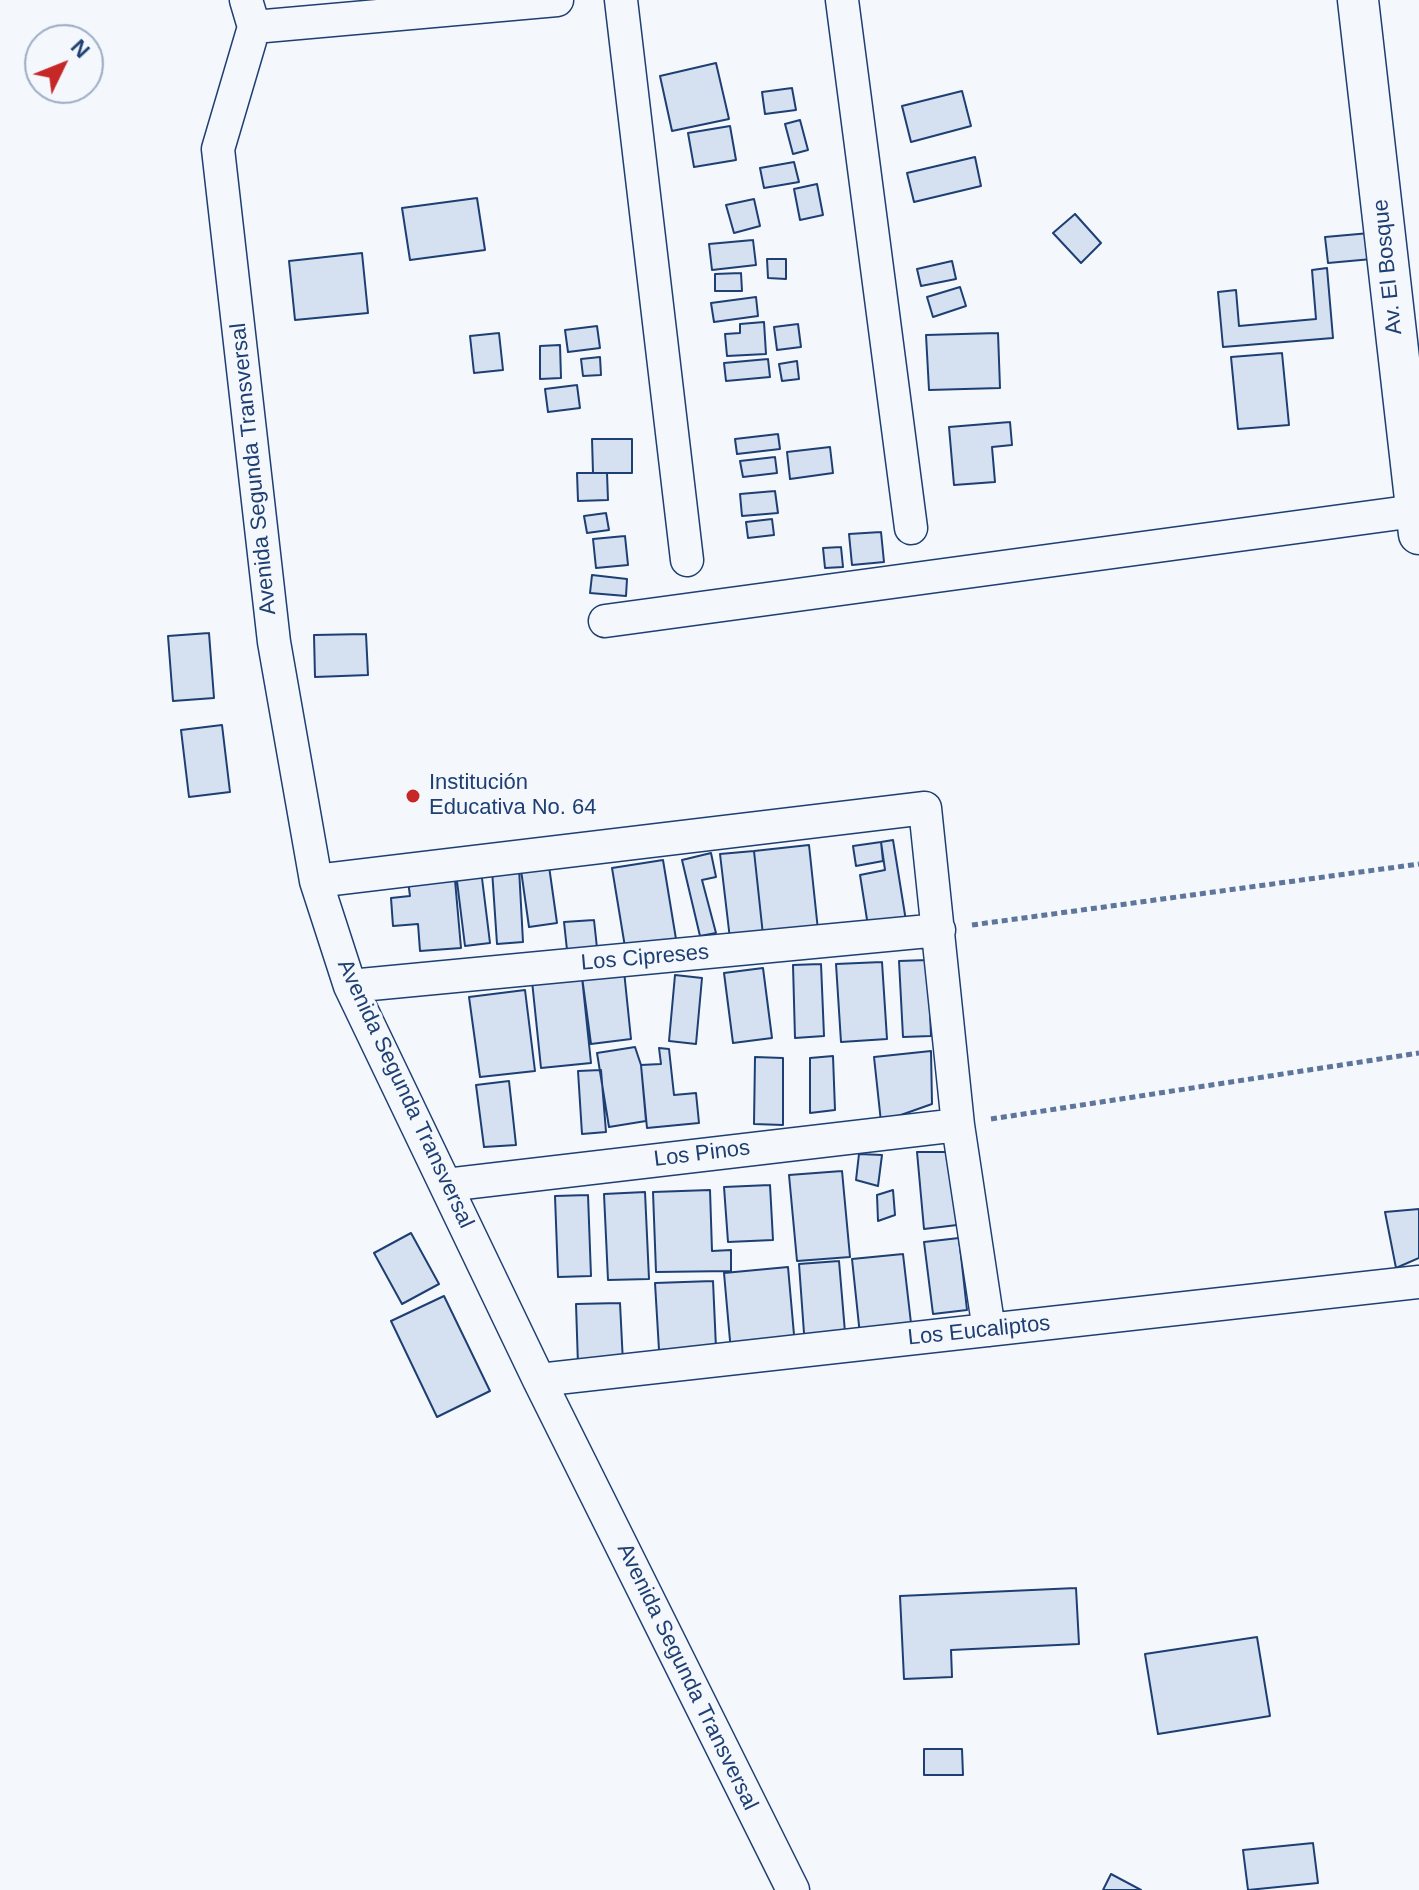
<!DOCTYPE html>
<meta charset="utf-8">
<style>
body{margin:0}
#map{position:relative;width:1419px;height:1890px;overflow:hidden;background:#f4f7fb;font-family:Arial,sans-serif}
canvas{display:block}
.north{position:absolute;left:24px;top:24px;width:80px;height:80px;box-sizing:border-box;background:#f4f7fb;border:2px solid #9eadc5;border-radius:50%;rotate:47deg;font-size:22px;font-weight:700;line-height:32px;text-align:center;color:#1d3f73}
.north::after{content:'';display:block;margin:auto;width:28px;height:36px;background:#c62828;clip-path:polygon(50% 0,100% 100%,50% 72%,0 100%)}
</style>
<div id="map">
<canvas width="1419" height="1890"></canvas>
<div class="north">N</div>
</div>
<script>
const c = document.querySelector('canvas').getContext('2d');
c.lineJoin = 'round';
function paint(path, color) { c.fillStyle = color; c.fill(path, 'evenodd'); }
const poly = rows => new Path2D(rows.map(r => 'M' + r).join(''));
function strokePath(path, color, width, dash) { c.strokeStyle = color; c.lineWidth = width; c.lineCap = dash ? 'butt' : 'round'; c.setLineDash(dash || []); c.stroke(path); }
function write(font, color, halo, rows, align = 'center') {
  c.font = font + ' Arial,sans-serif'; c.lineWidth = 6; c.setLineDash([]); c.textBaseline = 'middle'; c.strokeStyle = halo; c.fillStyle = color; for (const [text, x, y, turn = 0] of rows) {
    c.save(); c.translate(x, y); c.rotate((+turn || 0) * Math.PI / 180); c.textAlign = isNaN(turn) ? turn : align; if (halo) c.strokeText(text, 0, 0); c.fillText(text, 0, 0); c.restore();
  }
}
const building = poly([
 [716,63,729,119,672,131,660,76,716,63],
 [792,88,796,110,765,114,762,92,792,88],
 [962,91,971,126,911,142,902,106,962,91],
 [800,120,808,150,793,154,785,124,800,120],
 [730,126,736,160,694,167,688,133,730,126],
 [975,157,981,186,914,202,907,173,975,157],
 [794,162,799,182,764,188,760,168,794,162],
 [817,184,823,215,800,220,794,189,817,184],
 [477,198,485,250,410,260,402,208,477,198],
 [754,199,760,226,734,233,726,205,754,199],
 [1075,214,1101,243,1081,263,1053,233,1075,214],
 [1370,233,1372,259,1328,263,1325,237,1370,233],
 [753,240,756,265,712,270,709,244,753,240],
 [362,253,368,313,295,320,289,261,362,253],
 [767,259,786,259,786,279,768,278,767,259],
 [952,261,956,279,921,286,917,269,952,261],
 [1327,268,1333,338,1223,347,1218,292,1236,290,1239,326,1316,319,1312,270,1327,268],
 [741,273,742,291,715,291,715,274,741,273],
 [960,287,966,306,933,317,927,297,960,287],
 [756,297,758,316,714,322,711,303,756,297],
 [764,322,766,354,727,356,725,334,740,333,740,324,764,322],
 [798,324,801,347,777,350,774,327,798,324],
 [597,326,600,348,568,352,565,330,597,326],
 [499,333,503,370,474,373,470,336,499,333],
 [998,333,1000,388,929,390,926,335,998,333],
 [560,345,561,378,540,379,540,346,560,345],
 [1282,353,1289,425,1238,429,1231,357,1282,353],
 [600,357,601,375,583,376,581,359,600,357],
 [768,359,770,377,726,381,724,363,768,359],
 [797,361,799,379,782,381,779,364,797,361],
 [577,385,580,408,548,412,545,389,577,385],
 [1010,422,1012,445,992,447,995,482,954,485,949,427,1010,422],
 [778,434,780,449,737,454,735,439,778,434],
 [592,439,632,439,632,473,593,473,592,439],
 [830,447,833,473,790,479,787,452,830,447],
 [775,457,777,473,743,477,740,461,775,457],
 [577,473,607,473,608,500,578,501,577,473],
 [775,491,778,513,742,516,740,494,775,491],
 [606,513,609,530,587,533,584,516,606,513],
 [772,519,774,535,748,538,746,522,772,519],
 [881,532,884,562,852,565,849,534,881,532],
 [625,536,628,565,596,568,593,539,625,536],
 [841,547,843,567,825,568,823,548,841,547],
 [592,575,627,579,626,596,590,593,592,575],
 [209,633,214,698,173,701,168,636,209,633],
 [366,634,368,675,315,677,314,635,366,634],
 [222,725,230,792,189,797,181,730,222,725],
 [893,840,906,921,868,926,860,875,885,870,881,842,893,840],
 [881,842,883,861,856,866,853,846,881,842],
 [809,845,818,930,763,935,754,851,809,845],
 [754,851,763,935,730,939,720,854,754,851],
 [711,853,716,877,702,880,716,933,700,936,682,860,711,853],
 [548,859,557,923,529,927,520,863,548,859],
 [663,860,676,939,625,947,612,868,663,860],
 [480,862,490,943,465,946,455,865,480,862],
 [519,868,523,942,497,944,492,870,519,868],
 [454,869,461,948,420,951,418,924,393,926,391,898,410,896,407,873,454,869],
 [594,920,597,948,567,950,564,922,594,920],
 [928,960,931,1036,903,1037,899,961,928,960],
 [882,962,887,1039,841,1042,836,964,882,962],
 [821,964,824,1036,795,1038,793,965,821,964],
 [763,968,772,1038,733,1043,724,973,763,968],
 [624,971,631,1039,591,1044,582,977,624,971],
 [675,975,702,978,696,1044,669,1041,675,975],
 [582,977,591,1063,541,1068,532,981,582,977],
 [525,990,535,1071,480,1077,469,997,525,990],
 [635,1047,641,1065,646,1121,609,1127,597,1053,635,1047],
 [659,1048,669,1049,674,1095,696,1093,699,1123,647,1128,641,1065,661,1064,659,1048],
 [931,1051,932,1104,881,1122,874,1057,931,1051],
 [833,1056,835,1110,810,1113,810,1058,833,1056],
 [755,1057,783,1058,783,1125,754,1124,755,1057],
 [601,1070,606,1132,582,1134,578,1071,601,1070],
 [509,1081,516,1145,484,1147,476,1085,509,1081],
 [917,1152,953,1152,957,1225,924,1229,917,1152],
 [859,1154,882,1155,878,1186,856,1180,859,1154],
 [842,1171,850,1257,797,1261,789,1175,842,1171],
 [770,1185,773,1240,728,1242,724,1187,770,1185],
 [710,1190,712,1251,731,1250,731,1271,656,1272,653,1192,710,1190],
 [893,1190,895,1215,878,1221,877,1195,893,1190],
 [645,1192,649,1279,608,1280,604,1194,645,1192],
 [588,1195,591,1276,558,1277,555,1196,588,1195],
 [1419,1209,1419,1258,1396,1268,1385,1212,1419,1209],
 [411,1233,439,1284,402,1304,374,1253,411,1233],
 [959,1238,967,1310,933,1314,924,1242,959,1238],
 [903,1254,914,1349,862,1354,852,1259,903,1254],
 [839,1261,846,1344,805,1347,799,1264,839,1261],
 [788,1267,795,1346,731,1352,724,1273,788,1267],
 [713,1281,716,1348,659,1350,655,1283,713,1281],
 [444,1296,490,1391,437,1417,391,1321,444,1296],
 [620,1303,623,1363,578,1365,576,1304,620,1303],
 [1076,1588,1079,1644,951,1650,952,1677,904,1679,900,1596,1076,1588],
 [1257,1637,1270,1716,1158,1734,1145,1654,1257,1637],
 [924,1749,962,1749,963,1775,924,1775,924,1749],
 [1313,1843,1318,1883,1248,1890,1243,1850,1313,1843],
 [1111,1874,1141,1890,1103,1890,1111,1874]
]);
paint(building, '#d5e0f0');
strokePath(building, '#1d3f73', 2);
const minor = poly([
 [246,0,254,27,218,149,274,642,316,881,350,986,539,1380,793,1890],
 [621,0,687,560],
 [842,0,911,528],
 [254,27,557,0],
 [605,621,1415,511],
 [316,881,925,808,958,1125,989,1330],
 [350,986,939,930],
 [446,1185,958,1125],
 [539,1380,1419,1282]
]);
const tertiary = poly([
 [1358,0,1419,534]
]);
strokePath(minor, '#1d3f73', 35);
strokePath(tertiary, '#1d3f73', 43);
strokePath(poly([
 [972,925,1419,864],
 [991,1119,1419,1053]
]), '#5e769c', 5, [6, 4]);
strokePath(minor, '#f4f7fb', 32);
strokePath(tertiary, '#f4f7fb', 40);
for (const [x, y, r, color] of [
 [413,796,8,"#c62828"]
]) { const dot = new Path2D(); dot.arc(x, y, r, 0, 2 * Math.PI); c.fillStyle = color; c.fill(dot); strokePath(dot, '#f4f7fb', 3); }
write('22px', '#1d3f73', '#f4f7fb', [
 ["Av. El Bosque",1388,267,-96],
 ["Avenida Segunda Transversal",254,469,-96],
 ["Los Cipreses",645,958,-5],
 ["Avenida Segunda Transversal",405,1094,65],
 ["Los Pinos",702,1154,-7],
 ["Los Eucaliptos",979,1331,-6],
 ["Avenida Segunda Transversal",687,1677,64]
]);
write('22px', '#1d3f73', '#f4f7fb', [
 ["Institución",429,783],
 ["Educativa No. 64",429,808]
], 'left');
</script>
